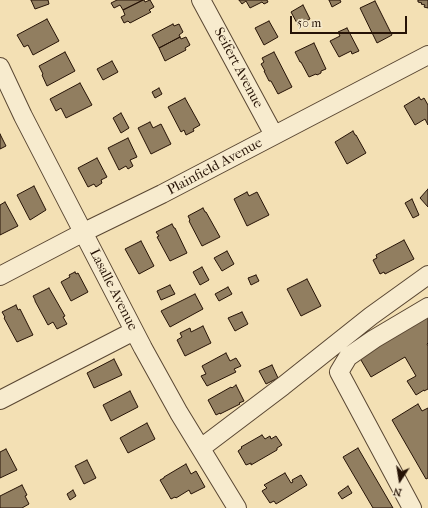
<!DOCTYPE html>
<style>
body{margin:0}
#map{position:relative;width:428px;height:508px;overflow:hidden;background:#f3e0b4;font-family:"IM FELL French Canon",serif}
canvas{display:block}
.north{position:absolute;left:380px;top:460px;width:40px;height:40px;-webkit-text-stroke:3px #f7ebce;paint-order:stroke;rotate:192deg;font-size:11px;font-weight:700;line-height:16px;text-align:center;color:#261306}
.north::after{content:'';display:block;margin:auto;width:14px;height:18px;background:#261306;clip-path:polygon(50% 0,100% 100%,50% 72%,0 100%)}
.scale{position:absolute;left:290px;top:16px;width:117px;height:18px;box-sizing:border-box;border:2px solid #261306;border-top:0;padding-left:5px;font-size:12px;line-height:14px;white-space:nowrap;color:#261306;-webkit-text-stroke:3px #f7ebce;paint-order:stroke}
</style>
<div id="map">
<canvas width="428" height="508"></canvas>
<div class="north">N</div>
<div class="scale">50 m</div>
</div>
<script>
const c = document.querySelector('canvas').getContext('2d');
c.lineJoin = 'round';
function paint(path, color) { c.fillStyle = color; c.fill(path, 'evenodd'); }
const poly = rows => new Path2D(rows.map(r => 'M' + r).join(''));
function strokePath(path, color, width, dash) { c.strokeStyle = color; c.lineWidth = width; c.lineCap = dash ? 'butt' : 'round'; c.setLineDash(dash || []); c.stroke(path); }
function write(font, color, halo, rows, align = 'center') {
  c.font = font + ' "IM FELL French Canon",serif'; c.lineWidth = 3; c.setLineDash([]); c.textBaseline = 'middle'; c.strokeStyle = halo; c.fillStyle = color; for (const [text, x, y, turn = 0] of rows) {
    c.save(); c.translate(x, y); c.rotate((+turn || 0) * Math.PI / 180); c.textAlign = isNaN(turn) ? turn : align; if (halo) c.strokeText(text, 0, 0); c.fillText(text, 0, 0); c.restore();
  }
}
const building = poly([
 [31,0,48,0,49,4,35,9,31,0],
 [117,0,143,0,123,10,120,5,114,8,111,3,117,0],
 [143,0,144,0,145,2,150,0,154,7,149,10,151,12,130,23,128,21,124,23,121,17,125,15,123,10,143,0],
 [239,0,267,0,268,2,264,4,262,2,250,8,246,1,242,4,239,0],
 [329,0,340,0,341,2,332,7,329,0],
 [418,0,428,0,428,8,424,7,425,5,421,4,422,3,418,2,418,0],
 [375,1,392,35,377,43,360,8,375,1],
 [303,5,310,19,298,25,291,12,303,5],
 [47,19,59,41,33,55,28,45,24,47,17,35,47,19],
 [269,21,278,37,264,45,255,28,269,21],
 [173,24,174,26,179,24,183,32,179,35,180,37,159,48,152,35,173,24],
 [347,28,359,51,352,54,351,51,339,57,330,41,340,36,338,32,347,28],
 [180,37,181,39,186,37,190,45,185,48,186,50,165,61,159,48,180,37],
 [314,43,326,69,321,71,321,73,317,75,316,74,309,77,301,62,300,62,295,52,314,43],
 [65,52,75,71,47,86,42,75,43,74,39,66,65,52],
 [274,52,292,87,278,94,271,81,269,81,264,71,265,71,261,64,264,62,262,58,274,52],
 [112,61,118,72,103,80,97,69,112,61],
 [80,83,92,105,66,118,61,108,56,111,50,99,80,83],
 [159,88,162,94,155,98,152,92,159,88],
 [419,97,421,100,424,98,428,105,428,125,425,119,415,125,404,106,419,97],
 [185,98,200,125,193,129,194,131,186,135,184,130,181,132,168,107,185,98],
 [121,113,129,128,121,133,113,118,121,113],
 [150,122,153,128,161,124,171,144,151,154,138,128,150,122],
 [353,131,355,135,356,135,366,153,347,164,335,142,353,131],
 [0,134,6,146,0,149,0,134],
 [128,138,137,157,130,160,133,166,128,169,126,166,119,170,108,148,128,138],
 [97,158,107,177,101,180,102,183,96,187,94,184,88,187,78,168,97,158],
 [34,186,46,210,30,220,17,195,34,186],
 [428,189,428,207,420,198,428,189],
 [247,192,249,196,257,192,269,215,247,226,234,199,247,192],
 [412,199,419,215,413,218,405,203,412,199],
 [5,202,18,226,0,235,0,205,5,202],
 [203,208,205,212,206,212,220,237,202,246,189,221,190,220,188,216,203,208],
 [172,224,174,228,175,228,187,253,170,261,157,237,159,236,156,232,172,224],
 [404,240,414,259,385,274,384,272,380,274,373,260,377,258,376,255,404,240],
 [141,241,154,266,139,274,125,249,141,241],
 [227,251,234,264,222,271,214,258,227,251],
 [202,267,209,280,200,285,193,272,202,267],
 [75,272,76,274,78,273,88,292,71,301,61,282,70,277,69,275,75,272],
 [256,275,259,281,251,285,248,278,256,275],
 [307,279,321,306,301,316,287,289,307,279],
 [170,285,175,294,161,300,157,291,170,285],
 [228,287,232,294,219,301,215,294,228,287],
 [49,288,65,316,63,317,67,324,57,329,53,322,48,325,35,301,35,300,33,296,49,288],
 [195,294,203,309,170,327,161,311,195,294],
 [16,305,18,310,20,309,33,335,17,342,4,318,5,317,2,312,16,305],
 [242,312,248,324,235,331,228,318,242,312],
 [428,314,428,343,427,344,428,346,428,389,424,391,424,390,416,395,407,381,416,376,405,357,371,377,358,355,428,314],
 [203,326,211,343,185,356,177,340,182,337,180,333,190,328,191,332,203,326],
 [226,353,230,361,236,358,241,366,234,369,236,372,207,386,201,376,206,374,202,366,226,353],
 [114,359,122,375,94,388,87,373,114,359],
 [272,365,278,378,266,384,259,371,272,365],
 [236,385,244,401,239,403,240,404,220,414,220,413,216,415,208,400,231,387,232,388,236,385],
 [130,391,138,407,111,421,103,405,130,391],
 [418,404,422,411,428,408,428,478,426,479,392,420,418,404],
 [147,423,155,439,128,453,120,438,147,423],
 [262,435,265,439,270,436,271,439,276,436,282,445,277,448,277,450,251,465,251,463,246,465,238,451,242,448,241,447,262,435],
 [358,448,393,508,373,508,343,457,358,448],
 [6,449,17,470,0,478,0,452,6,449],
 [87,460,96,478,84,484,75,466,87,460],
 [186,464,191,474,196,471,205,487,191,494,189,490,176,498,175,497,171,499,160,480,164,478,164,477,186,464],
 [285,473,291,483,293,482,292,480,301,475,307,485,276,504,274,501,270,503,262,491,267,488,264,485,285,473],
 [22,485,27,495,25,496,29,504,22,508,0,508,0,496,22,485],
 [348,486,352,493,342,499,338,493,348,486],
 [73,490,76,496,70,500,67,494,73,490]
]);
paint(building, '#917e60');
strokePath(building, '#261306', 1);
const minor = poly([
 [201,0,274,135],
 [0,67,23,116,143,348,179,413,237,508],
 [0,276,84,232,162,194,428,55],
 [0,400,134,331],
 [201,448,283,386,371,316,428,275],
 [412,508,339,372,348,357,374,339,428,307]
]);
strokePath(minor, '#594632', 20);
strokePath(minor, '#f7ebce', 18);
write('14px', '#261306', '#f7ebce', [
 ["Seifert Avenue",238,68,62],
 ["Plainfield Avenue",215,167,-28],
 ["Lasalle Avenue",113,290,63]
]);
</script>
